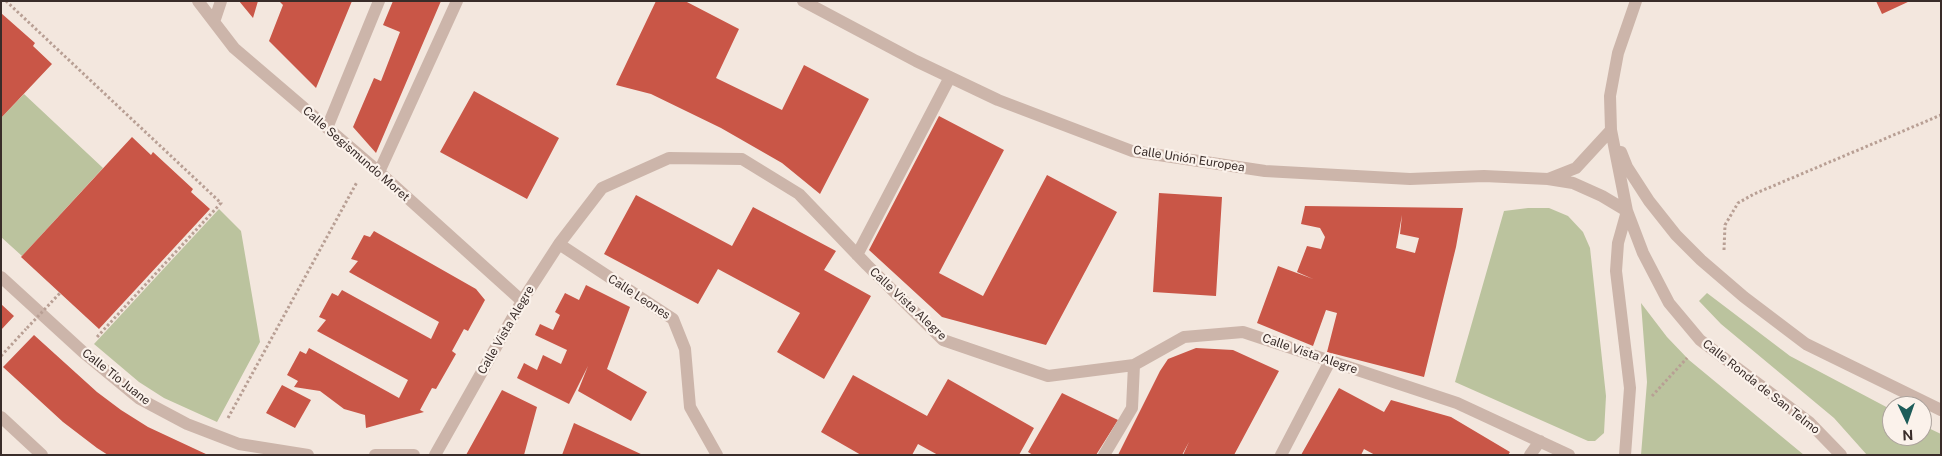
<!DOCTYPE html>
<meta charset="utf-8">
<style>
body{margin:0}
#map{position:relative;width:1942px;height:456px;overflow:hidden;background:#f3e7de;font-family:"Public Sans",sans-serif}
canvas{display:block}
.frame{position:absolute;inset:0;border:2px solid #392c29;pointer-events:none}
.north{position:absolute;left:1882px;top:396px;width:50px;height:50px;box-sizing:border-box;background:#fbf2eb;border:1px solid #ada39d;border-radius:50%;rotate:177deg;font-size:14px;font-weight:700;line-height:20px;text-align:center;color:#392c29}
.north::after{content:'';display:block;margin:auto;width:18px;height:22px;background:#1d5c59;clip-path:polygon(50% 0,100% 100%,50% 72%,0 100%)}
</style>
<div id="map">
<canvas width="1942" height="456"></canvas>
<div class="frame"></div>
<div class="north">N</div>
</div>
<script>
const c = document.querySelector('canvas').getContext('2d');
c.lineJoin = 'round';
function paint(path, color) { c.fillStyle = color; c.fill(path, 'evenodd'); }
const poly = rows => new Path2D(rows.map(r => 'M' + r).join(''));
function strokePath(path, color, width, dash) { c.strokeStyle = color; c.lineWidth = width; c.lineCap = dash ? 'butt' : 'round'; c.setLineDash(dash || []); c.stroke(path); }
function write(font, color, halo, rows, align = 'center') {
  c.font = font + ' "Public Sans",sans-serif'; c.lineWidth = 4.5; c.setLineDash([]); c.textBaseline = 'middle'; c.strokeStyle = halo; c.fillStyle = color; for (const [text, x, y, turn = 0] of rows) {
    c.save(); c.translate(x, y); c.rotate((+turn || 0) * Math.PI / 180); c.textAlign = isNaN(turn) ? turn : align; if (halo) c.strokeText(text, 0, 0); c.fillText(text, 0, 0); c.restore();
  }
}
paint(poly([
 [24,94,103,168,22,256,1,237,1,118],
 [1528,208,1549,208,1568,216,1583,232,1590,248,1606,396,1604,433,1595,441,1588,441,1455,382,1504,211],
 [219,209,241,231,260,342,217,422,164,398,139,382,94,344],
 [1707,293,1790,356,1892,410,1892,436,1922,436,1922,425,1941,434,1941,455,1867,455,1834,418,1721,324,1699,301],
 [1641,303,1667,337,1689,360,1804,455,1641,455,1647,382]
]), '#bbc39e');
paint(poly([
 [239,1,258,1,253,18],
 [279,1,352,1,316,88,269,41,283,5],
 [393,1,441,1,376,153,353,127,374,78,381,81,400,32,383,25],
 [656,1,685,1,739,29,716,78,782,110,804,65,869,99,820,194,782,163,721,128,651,94,616,85],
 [1876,1,1910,1,1882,14],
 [1,13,35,43,33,46,52,64,1,118],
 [474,91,559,138,527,199,440,152],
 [939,116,1004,150,939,273,983,296,1047,175,1117,212,1046,345,942,317,869,250],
 [132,137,151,155,153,152,193,189,191,192,210,209,99,329,21,257],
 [1159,193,1222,197,1216,296,1153,292],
 [636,195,732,246,753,207,836,251,824,270,871,296,824,379,777,352,800,313,718,269,698,304,604,254],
 [1305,206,1463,208,1456,247,1424,377,1327,352,1337,313,1326,310,1313,346,1257,323,1278,266,1313,279,1297,272,1307,246,1321,249,1325,237,1320,228,1301,224],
 [1402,215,1400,234,1419,238,1415,253,1396,248],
 [374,231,476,289,485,300,468,331,464,329,452,351,456,354,436,389,432,388,420,410,424,412,366,428,365,415,344,409,320,391,294,387,298,381,287,375,300,351,306,354,309,348,399,398,408,380,317,331,326,320,319,317,332,293,338,296,342,290,431,339,439,322,349,272,358,261,351,259,364,235,370,237],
 [586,285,630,307,607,369,647,392,631,421,578,391,588,366,569,404,517,378,524,363,537,370,543,355,561,364,567,350,535,335,540,324,553,330,560,315,555,312,565,293,579,300],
 [1,304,14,316,1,330],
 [34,335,97,392,121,410,148,427,208,455,108,455,97,448,63,422,3,367],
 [1196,348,1233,350,1279,371,1234,455,1183,455,1189,442,1182,455,1118,455,1160,371,1168,359],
 [853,375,927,416,948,379,1034,428,1019,455,938,455,918,444,912,455,861,455,821,432],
 [282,385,311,400,295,428,266,413],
 [1339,388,1384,412,1391,400,1451,417,1510,452,1508,455,1375,455,1364,449,1361,455,1301,455],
 [502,390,537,407,524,455,466,455],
 [1062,393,1118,420,1096,455,1033,455,1028,452],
 [574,423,643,455,562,455]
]), '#c95647');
strokePath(poly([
 [6,1,221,203,97,337],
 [1724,250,1725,225,1738,203,1754,194,1941,115],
 [1,356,26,329],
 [1652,396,1687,358],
 [228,418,357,182]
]), '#b89f94', 3, [2.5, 2.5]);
strokePath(poly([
 [198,1,234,48,379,172,522,301],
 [803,1,916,61,998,100,1132,151,1265,171,1410,179,1484,176,1548,179,1573,183,1602,196,1627,211],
 [1636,1,1618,53,1610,96,1611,130,1627,211,1643,253,1669,303,1700,340,1809,422,1841,455],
 [214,22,221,1],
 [327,128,379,1],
 [1621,152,1627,167,1649,201,1676,235,1701,260,1744,297,1806,344,1941,410],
 [379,172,457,1],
 [1548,179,1576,168,1611,130],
 [559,244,673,319,685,349,690,407,717,455],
 [857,255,950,77],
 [1,277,83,352,140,399,187,424,239,444,308,455],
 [1,417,42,455],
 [375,455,414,455],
 [435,455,522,301,559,244,602,188,669,158,742,159,799,194,867,265,943,340,1048,376,1134,365,1184,337,1243,332,1457,403,1569,455],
 [1104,455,1132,408,1134,365],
 [1281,455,1330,361],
 [1530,455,1540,441],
 [1625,455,1630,388,1616,271,1618,243,1627,211]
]), '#ccb5aa', 12);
strokePath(poly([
 [27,328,60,293]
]), '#b89f94', 3, [2.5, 2.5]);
write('12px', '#392c29', '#fbf2eb', [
 ["Calle Segismundo Moret",356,154,41],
 ["Calle Unión Europea",1189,159,9],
 ["Calle Leones",639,297,33],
 ["Calle Vista Alegre",908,304,43],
 ["Calle Vista Alegre",506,330,-60],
 ["Calle Vista Alegre",1310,354,19],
 ["Calle Tío Juane",116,377,38],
 ["Calle Ronda de San Telmo",1761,387,38]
]);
</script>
